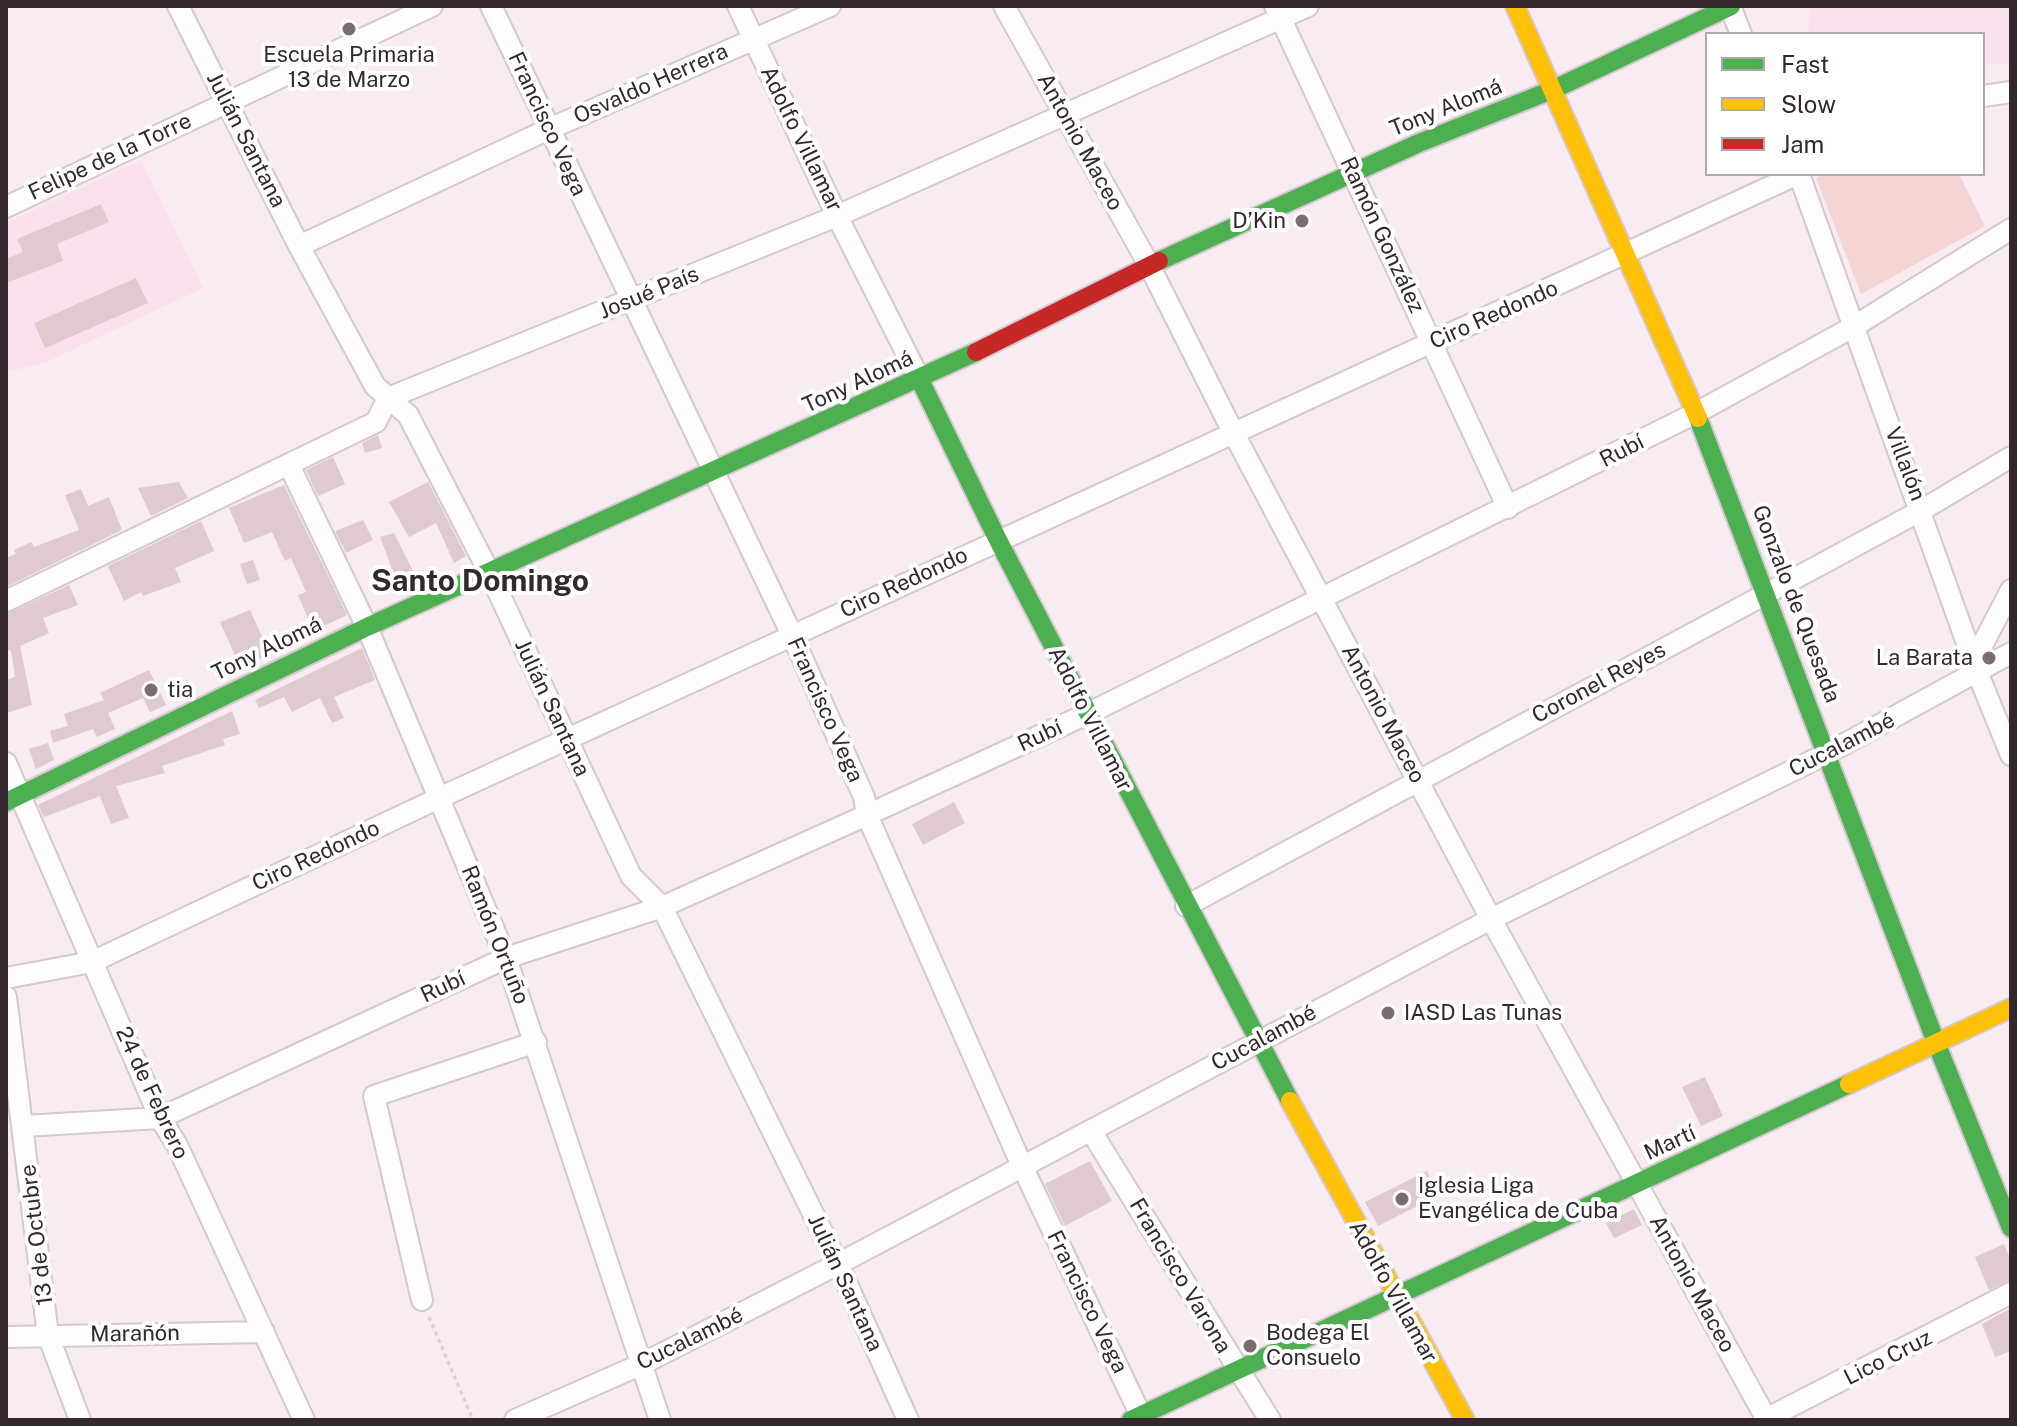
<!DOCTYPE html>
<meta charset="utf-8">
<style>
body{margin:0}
#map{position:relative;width:2017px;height:1426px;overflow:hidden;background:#f8ebf1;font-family:"Public Sans",sans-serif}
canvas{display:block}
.frame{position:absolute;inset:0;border:8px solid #34272d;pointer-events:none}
.legend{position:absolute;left:1705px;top:32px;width:280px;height:144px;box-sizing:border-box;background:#fff;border:2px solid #aea9ab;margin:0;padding:10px 14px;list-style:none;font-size:24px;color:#34272d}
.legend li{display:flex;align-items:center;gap:16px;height:40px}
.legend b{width:40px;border:2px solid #aea9ab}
</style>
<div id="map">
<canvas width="2017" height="1426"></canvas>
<div class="frame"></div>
<ul class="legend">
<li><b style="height:10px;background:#4caf50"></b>Fast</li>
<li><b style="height:10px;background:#ffc107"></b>Slow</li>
<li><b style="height:10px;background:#c62828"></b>Jam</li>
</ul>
</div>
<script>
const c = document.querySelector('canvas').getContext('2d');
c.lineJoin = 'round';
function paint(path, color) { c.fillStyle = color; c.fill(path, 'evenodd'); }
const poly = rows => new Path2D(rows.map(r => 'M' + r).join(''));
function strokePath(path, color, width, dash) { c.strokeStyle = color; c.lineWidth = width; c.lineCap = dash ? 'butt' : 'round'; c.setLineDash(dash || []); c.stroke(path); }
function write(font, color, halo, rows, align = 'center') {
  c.font = font + ' "Public Sans",sans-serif'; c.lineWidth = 8; c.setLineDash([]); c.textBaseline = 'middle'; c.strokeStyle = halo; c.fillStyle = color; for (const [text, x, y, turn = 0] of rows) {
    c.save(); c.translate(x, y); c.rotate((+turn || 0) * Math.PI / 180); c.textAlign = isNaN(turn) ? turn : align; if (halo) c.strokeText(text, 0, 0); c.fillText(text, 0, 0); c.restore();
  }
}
paint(poly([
 [1811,6,2011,6,2011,65,1983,63,1983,34,1808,34],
 [141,160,203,288,44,363,6,372,6,223]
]), '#fbe1ed');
paint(poly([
 [1823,174,1959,174,1985,226,1861,294,1816,178]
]), '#f5d4d4');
paint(poly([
 [101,204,109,222,57,244,63,261,6,283,6,259,23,252,17,239],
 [136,278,148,303,45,348,34,323],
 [378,435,382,448,365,453,362,443],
 [333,457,345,484,318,496,306,470],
 [179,482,188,498,151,516,138,488],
 [428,482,466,556,454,563,436,523,409,537,389,502],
 [284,485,347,615,313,631,298,595,306,592,291,558,285,561,272,532,244,543,229,508],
 [81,489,88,506,109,497,122,530,6,587,6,558,16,554,14,550,31,542,34,547,79,530,65,495],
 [363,520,373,540,346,553,335,531],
 [201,521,214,551,175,568,181,582,143,596,141,592,124,601,108,566],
 [394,533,417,579,382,595,376,583,394,574,380,537],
 [253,560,260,580,247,584,240,564],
 [69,585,78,605,43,618,49,633,20,646,32,705,6,713,6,680,15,677,11,650,6,651,6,614],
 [250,610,270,654,241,669,220,622],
 [362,648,375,680,334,697,344,718,332,723,320,698,292,712,284,697,259,708,255,700],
 [149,670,166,705,150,712,143,698,108,713,115,729,97,737,93,729,53,743,50,731,68,726,64,714,104,700,100,693],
 [232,711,240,734,223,739,225,745,162,766,165,773,116,786,129,818,111,824,100,796,44,817,38,805],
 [48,743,54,760,36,769,29,749],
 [954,802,965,823,923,845,912,824],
 [1705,1077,1723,1116,1701,1126,1682,1087],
 [1090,1161,1112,1201,1065,1226,1045,1184],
 [1427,1171,1439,1195,1378,1226,1365,1202],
 [1634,1209,1642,1225,1614,1238,1606,1223],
 [2004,1244,2011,1261,2011,1280,1989,1290,1975,1257],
 [2011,1308,2011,1351,1995,1357,1982,1324]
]), '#decacf');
const street = poly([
 [178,6,299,246,375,386,408,415,489,572,631,876,662,907,838,1264,908,1420],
 [491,6,792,635,864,797,867,815,1022,1166,1143,1420],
 [738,6,837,216,920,380],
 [1004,6,1149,265,1233,432,1491,919,1767,1420],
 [1275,6,1508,508],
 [1730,6,1741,34],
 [1983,96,2011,92],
 [1799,174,1978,674,2011,755],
 [6,207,432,6],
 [299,246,549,129,830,6],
 [289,465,367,627,506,958,660,1420],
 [6,601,376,422,388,398,837,216,1308,6],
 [1975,659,2011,590],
 [6,763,160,1118,177,1145,304,1420],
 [1186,906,1922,510,2011,457],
 [6,978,92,962,439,798,1798,174],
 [6,997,48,1335,80,1420],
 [24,1126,160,1118,506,958,662,907,867,815,1087,714,1696,413,1853,327,2011,229],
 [1091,1131,1270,1420],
 [422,1300,374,1096,536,1042],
 [6,1337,264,1332],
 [515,1420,642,1364,838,1264,1491,919,1828,753,2011,653],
 [1764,1420,2011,1293]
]);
const fast = poly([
 [1159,261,1419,143,1552,90,1731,6],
 [920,380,998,540,1290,1101],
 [1698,418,1937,1045,2011,1228],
 [6,802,367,627,976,352],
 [1131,1420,1849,1084]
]);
const slow = poly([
 [1515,6,1698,418],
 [1849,1084,2011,1008],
 [1290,1101,1465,1420]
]);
const jam = poly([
 [976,352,1159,261]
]);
strokePath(street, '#d5c8ce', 24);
strokePath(fast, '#d5c8ce', 22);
strokePath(slow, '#d5c8ce', 22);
strokePath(jam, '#d5c8ce', 22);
strokePath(poly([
 [429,1317,473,1420]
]), '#d7d2d4', 3, [4, 4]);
strokePath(street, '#fefcfd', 20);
strokePath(fast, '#4caf50', 18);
strokePath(slow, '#ffc107', 18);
strokePath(jam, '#c62828', 18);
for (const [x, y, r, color] of [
 [349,29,8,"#796c72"],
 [1302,221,8,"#796c72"],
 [1989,658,8,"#796c72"],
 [151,690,8,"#796c72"],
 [1388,1013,8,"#796c72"],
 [1402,1199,8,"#796c72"],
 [1250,1346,8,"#796c72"]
]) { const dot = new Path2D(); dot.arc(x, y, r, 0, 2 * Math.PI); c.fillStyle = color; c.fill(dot); strokePath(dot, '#fff', 3); }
write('22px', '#34272d', '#fff', [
 ["Escuela Primaria",349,55,"center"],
 ["13 de Marzo",349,80,"center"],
 ["D’Kin",1286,221,"right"],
 ["La Barata",1973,658,"right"],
 ["tia",167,690],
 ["IASD Las Tunas",1404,1013],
 ["Iglesia Liga",1418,1186],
 ["Evangélica de Cuba",1418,1211],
 ["Bodega El",1266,1333],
 ["Consuelo",1266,1358]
], 'left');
write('22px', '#34272d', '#fff', [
 ["Osvaldo Herrera",651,84,-24],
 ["Tony Alomá",1446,108,-22],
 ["Francisco Vega",547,124,65],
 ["Adolfo Villamar",801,139,64],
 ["Julián Santana",246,140,63],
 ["Antonio Maceo",1080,142,61],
 ["Felipe de la Torre",110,157,-25],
 ["Ramón González",1382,235,65],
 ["Josué País",649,293,-22],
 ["Ciro Redondo",1494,315,-24],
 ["Tony Alomá",858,382,-25],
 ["Rubí",1622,451,-27],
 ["Villalón",1905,464,69],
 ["Ciro Redondo",904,583,-25],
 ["Gonzalo de Quesada",1796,604,69],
 ["Tony Alomá",267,649,-26],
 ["Coronel Reyes",1599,683,-28],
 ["Julián Santana",552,708,65],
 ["Francisco Vega",825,710,66],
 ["Antonio Maceo",1383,714,62],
 ["Adolfo Villamar",1090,719,63],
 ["Rubí",1040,736,-25],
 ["Cucalambé",1842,745,-27],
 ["Ciro Redondo",316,856,-25],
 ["Ramón Ortuño",495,935,68],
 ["Rubí",443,987,-25],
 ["Cucalambé",1264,1038,-28],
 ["24 de Febrero",152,1093,65],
 ["Martí",1670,1143,-25],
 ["13 de Octubre",37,1235,-97],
 ["Francisco Varona",1180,1276,59],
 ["Julián Santana",845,1283,65],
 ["Antonio Maceo",1692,1284,61],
 ["Adolfo Villamar",1393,1292,61],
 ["Francisco Vega",1087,1302,64],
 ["Marañón",135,1334,-1],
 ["Cucalambé",690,1339,-26],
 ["Lico Cruz",1888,1358,-27]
]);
write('bold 30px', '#34272d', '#fff', [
 ["Santo Domingo",480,582]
]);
</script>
